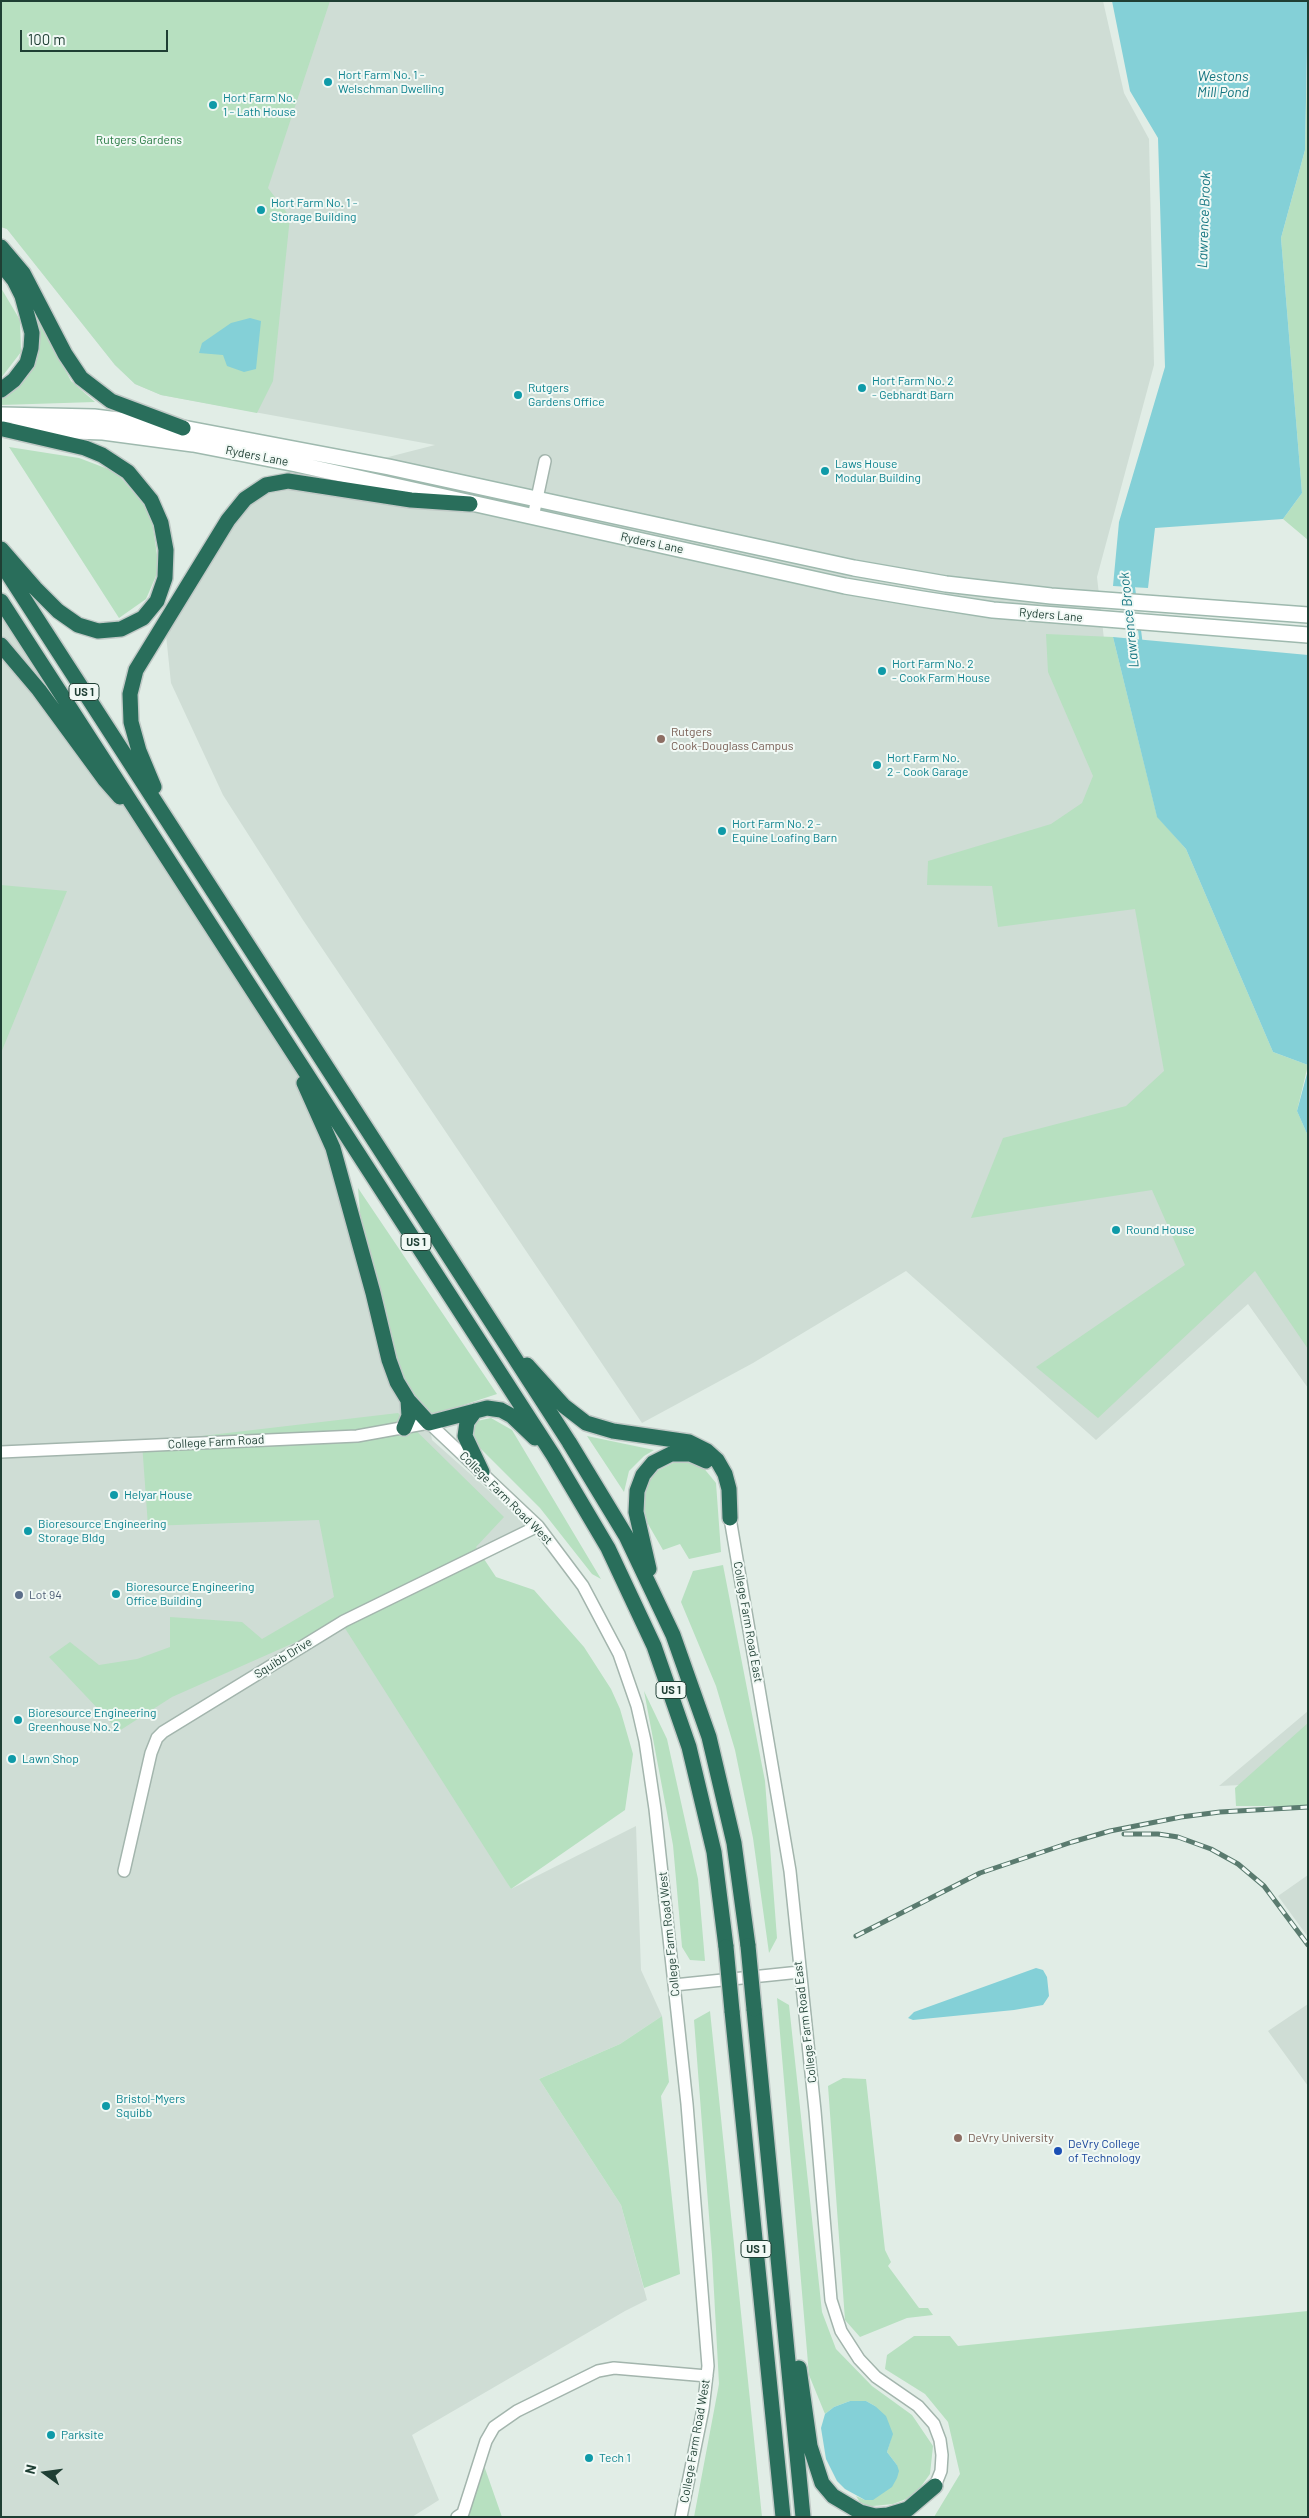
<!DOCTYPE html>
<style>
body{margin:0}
#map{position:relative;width:1309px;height:2518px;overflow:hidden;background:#e1ede6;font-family:Barlow,sans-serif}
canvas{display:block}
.frame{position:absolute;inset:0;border:2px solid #1f3f34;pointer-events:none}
.north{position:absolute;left:20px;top:2448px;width:50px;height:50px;-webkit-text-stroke:4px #f1f9f5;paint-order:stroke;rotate:284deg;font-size:14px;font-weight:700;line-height:20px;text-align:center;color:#1f3f34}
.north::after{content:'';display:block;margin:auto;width:18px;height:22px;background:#1f3f34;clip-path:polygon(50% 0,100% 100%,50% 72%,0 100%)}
.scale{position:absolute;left:20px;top:30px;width:148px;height:22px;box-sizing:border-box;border:2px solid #1f3f34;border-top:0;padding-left:6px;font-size:15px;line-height:18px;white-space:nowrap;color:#1f3f34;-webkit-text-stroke:4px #f1f9f5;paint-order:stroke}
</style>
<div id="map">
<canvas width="1309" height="2518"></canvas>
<div class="frame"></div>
<div class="north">N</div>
<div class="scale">100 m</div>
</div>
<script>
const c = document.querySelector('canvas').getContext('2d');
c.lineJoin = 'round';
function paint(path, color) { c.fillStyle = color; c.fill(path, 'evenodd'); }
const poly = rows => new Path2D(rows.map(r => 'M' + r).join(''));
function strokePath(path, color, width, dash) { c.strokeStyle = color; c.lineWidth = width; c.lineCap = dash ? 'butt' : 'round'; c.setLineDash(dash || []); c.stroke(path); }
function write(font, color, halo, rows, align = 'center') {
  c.font = font + ' Barlow,sans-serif'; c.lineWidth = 4; c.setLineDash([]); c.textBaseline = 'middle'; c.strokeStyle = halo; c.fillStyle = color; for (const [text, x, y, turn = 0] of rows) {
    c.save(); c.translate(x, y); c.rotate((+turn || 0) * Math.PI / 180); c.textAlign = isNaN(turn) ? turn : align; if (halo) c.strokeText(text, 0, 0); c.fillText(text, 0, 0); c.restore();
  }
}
paint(poly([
 [1,1,1103,1,1124,93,1149,139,1154,365,1097,577,1105,648,1142,819,1284,1110,1308,1181,1308,1388,1248,1304,1096,1440,906,1271,753,1363,642,1423,303,920,223,795,171,683,166,635,243,504,256,491,435,445,161,395,135,384,115,365,7,229,1,227],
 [1,601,279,1029,324,1124,389,1360,429,1423,432,1440,531,1528,359,1614,511,1889,636,1826,641,1970,662,2016,620,2044,539,2079,621,2205,647,2300,625,2311,412,2435,439,2500,412,2517,1,2517],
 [1308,1711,1308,1782,1219,1786],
 [1308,1875,1308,1937,1278,1896],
 [1308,2004,1308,2086,1268,2031]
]), '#cfddd5');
paint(poly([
 [1,1,330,1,268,188,290,217,273,381,257,413,161,395,135,384,115,365,7,229,1,227],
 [1308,26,1308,540,1283,519,1302,493,1281,238,1305,150],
 [1,288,20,320,21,352,1,378],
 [34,309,71,381,95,402,1,405,1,397,14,391,28,371,38,346],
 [9,447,79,458,116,472,151,513,159,569,146,599,119,618],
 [1046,634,1113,637,1157,816,1186,849,1273,1052,1308,1065,1297,1111,1308,1136,1308,1349,1255,1271,1098,1418,1036,1367,1185,1265,1152,1190,971,1218,1003,1138,1126,1106,1164,1071,1135,909,998,927,992,886,927,885,928,861,1051,824,1082,803,1093,776,1048,672],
 [1,885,67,891,1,1053],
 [358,1188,497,1394,433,1415,412,1397,396,1357,362,1236],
 [398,1413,504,1517,476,1547,496,1577,534,1590,584,1647,611,1689,620,1709,633,1754,625,1810,511,1889,341,1622,172,1697,119,1731,49,1657,70,1642,99,1665,137,1659,170,1647,170,1617,242,1622,262,1639,334,1597,319,1520,148,1526,142,1443],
 [491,1418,512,1430,601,1579,592,1574,540,1508,479,1447,471,1432,477,1421],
 [587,1436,654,1450,644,1456,629,1471,624,1492],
 [679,1460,702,1466,716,1483,721,1552,689,1559,680,1544,663,1550,644,1517,643,1492,655,1472],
 [723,1565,765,1781,777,1938,769,1953,753,1838,735,1750,716,1686,681,1602,693,1571],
 [644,1691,667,1739,698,1879,705,1961,690,1960,682,1947,673,1845],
 [1308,1723,1308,1806,1236,1806,1235,1788],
 [777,1998,789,2005,822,2312,836,2349,872,2386,912,2415,933,2446,930,2474,914,2496,893,2504,863,2507,856,2496,865,2500,897,2465,887,2452,891,2439,875,2406,866,2401,850,2401,834,2407,825,2414,809,2375],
 [710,2011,762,2517,694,2517,719,2384,712,2255,694,2020],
 [662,2016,669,2082,661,2096,680,2274,644,2288,621,2205,539,2079,620,2044],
 [843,2078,866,2079,885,2250,891,2262,888,2266,919,2308,928,2308,933,2315,907,2318,860,2337,845,2320,828,2086],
 [1308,2311,1308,2517,934,2517,960,2474,948,2422,925,2394,885,2369,887,2355,914,2336,950,2336,958,2346],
 [481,2457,502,2517,457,2517]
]), '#b7e0c0');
paint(poly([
 [1112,1,1308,1,1305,150,1281,238,1302,493,1283,519,1155,528,1148,588,1113,586,1119,522,1165,367,1158,138,1130,91],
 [250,318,261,321,256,369,244,372,227,366,223,355,199,353,202,343,231,323],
 [1113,637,1308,655,1308,1065,1273,1052,1186,849,1157,817],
 [1308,1070,1308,1136,1297,1111],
 [1036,1968,1043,1970,1047,1977,1049,1996,1043,2005,1014,2010,913,2020,908,2018,914,2012],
 [850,2401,866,2401,875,2406,886,2416,893,2434,887,2452,897,2465,899,2471,897,2478,892,2487,873,2500,865,2500,845,2489,837,2481,826,2459,821,2428,825,2414,834,2407]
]), '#84d0d7');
strokePath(poly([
 [1133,584,1135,598],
 [1139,626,1141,642]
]), '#84d0d7', 3);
const street = poly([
 [533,517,545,461],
 [1,1452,357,1436,429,1423,538,1526,583,1586,619,1654,637,1706,645,1741,655,1809,687,2104,708,2366,703,2409,681,2517],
 [730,1518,790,1871,815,2111,831,2300,841,2331,859,2359,876,2377,918,2406,934,2424,940,2440,942,2455,941,2471,935,2486],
 [124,1871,151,1753,157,1738,163,1732,344,1621,538,1526],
 [674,1985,800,1972],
 [457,2517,463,2513,486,2441,494,2427,517,2411,598,2371,614,2368,707,2376]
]);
const secondary = poly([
 [1,415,94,417,183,428,389,467,854,568,946,584,1051,596,1308,615],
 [16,429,103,432,193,444,296,464,845,586,922,599,993,610,1308,635]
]);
const highway = poly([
 [1,247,23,273,65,354,81,378,111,401,183,428],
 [1,264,14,280,22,296,32,333,31,348,27,363,14,380,1,390],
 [1,549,35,588,58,611,78,625,98,631,121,629,143,618,157,601,165,578,166,550,161,523,151,500,128,472,102,455,85,448,3,429],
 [1,563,569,1442,626,1536,673,1635,709,1737,734,1843,748,1946],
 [1,601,553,1455,608,1548,654,1646,689,1747,714,1852,726,1947],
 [1,645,39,690,105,780,120,797],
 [154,787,139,751,131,722,130,694,136,670,228,520,245,499,266,485,288,481,411,500,470,504],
 [304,1083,333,1148,373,1293,389,1360,397,1382,408,1400,429,1423,487,1408,501,1410,512,1416,535,1438],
 [527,1365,564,1406,586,1423,613,1431,689,1442,707,1451,717,1460,725,1474,729,1489,730,1518],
 [475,1411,467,1422,465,1436,482,1472],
 [404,1428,409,1416,408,1400],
 [649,1569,636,1512,637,1491,643,1475,653,1463,671,1454,690,1454,706,1461],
 [754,2009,803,2517],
 [732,2011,783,2517],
 [799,2368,810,2446,822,2483,833,2496,860,2512,875,2516,888,2515,908,2509,935,2486]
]);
strokePath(street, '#a3b5ad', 14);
strokePath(secondary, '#9eb9ae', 18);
strokePath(highway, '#c0c9c6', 18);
strokePath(street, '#fff', 11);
strokePath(secondary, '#fff', 15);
strokePath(highway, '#296e5b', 15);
const rail = poly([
 [1124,1834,1158,1834,1178,1837,1211,1849,1238,1864,1264,1886,1308,1945],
 [856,1936,980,1873,1072,1842,1110,1831,1181,1817,1220,1812,1308,1807]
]);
strokePath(rail, '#5a7b6f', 5);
strokePath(rail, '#f1f9f5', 3, [9]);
const highwayBridge = poly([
 [748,1946,754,2009],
 [726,1947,732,2011]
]);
strokePath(highwayBridge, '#c0c9c6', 18, []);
strokePath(highwayBridge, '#296e5b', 15);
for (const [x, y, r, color] of [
 [328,82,5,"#0f9aa8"],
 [213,105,5,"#0f9aa8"],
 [261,210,5,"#0f9aa8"],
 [862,388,5,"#0f9aa8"],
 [518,395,5,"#0f9aa8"],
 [825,471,5,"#0f9aa8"],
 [882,671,5,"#0f9aa8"],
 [661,739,5,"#8d6e63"],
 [877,765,5,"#0f9aa8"],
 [722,831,5,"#0f9aa8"],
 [1116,1230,5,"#0f9aa8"],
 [114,1495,5,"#0f9aa8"],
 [28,1531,5,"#0f9aa8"],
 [116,1594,5,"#0f9aa8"],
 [19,1595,5,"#5c6f8a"],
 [18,1720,5,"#0f9aa8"],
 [12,1759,5,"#0f9aa8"],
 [106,2106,5,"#0f9aa8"],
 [958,2138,5,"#8d6e63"],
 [1058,2151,5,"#1a4fb4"],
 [51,2435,5,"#0f9aa8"],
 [589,2458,5,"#0f9aa8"]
]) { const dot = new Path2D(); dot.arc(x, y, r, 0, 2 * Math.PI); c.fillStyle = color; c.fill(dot); strokePath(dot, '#f1f9f5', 2); }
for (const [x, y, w] of [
 [84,692,30],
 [416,1242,30],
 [671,1690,30],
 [756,2249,30]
]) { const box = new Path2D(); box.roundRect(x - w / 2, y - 8.5, w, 17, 4); c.fillStyle = '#f1f9f5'; c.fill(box); strokePath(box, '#1f3f34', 1); }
write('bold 11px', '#1f3f34', null, [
 ["US 1",84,692],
 ["US 1",416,1242],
 ["US 1",671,1690],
 ["US 1",756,2249]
]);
write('12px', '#0d838f', '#f1f9f5', [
 ["Hort Farm No. 1 -",338,75],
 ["Welschman Dwelling",338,89],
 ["Hort Farm No.",223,98],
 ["1 - Lath House",223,112],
 ["Hort Farm No. 1 -",271,203],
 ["Storage Building",271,217],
 ["Hort Farm No. 2",872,381],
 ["- Gebhardt Barn",872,395],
 ["Rutgers",528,388],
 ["Gardens Office",528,402],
 ["Laws House",835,464],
 ["Modular Building",835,478],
 ["Hort Farm No. 2",892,664],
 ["- Cook Farm House",892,678],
 ["Hort Farm No.",887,758],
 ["2 - Cook Garage",887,772],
 ["Hort Farm No. 2 -",732,824],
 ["Equine Loafing Barn",732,838],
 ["Round House",1126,1230],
 ["Helyar House",124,1495],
 ["Bioresource Engineering",38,1524],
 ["Storage Bldg",38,1538],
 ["Bioresource Engineering",126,1587],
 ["Office Building",126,1601],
 ["Bioresource Engineering",28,1713],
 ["Greenhouse No. 2",28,1727],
 ["Lawn Shop",22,1759],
 ["Bristol-Myers",116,2099],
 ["Squibb",116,2113],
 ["Parksite",61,2435],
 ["Tech 1",599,2458]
], 'left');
write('12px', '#267941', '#f1f9f5', [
 ["Rutgers Gardens",139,140]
]);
write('12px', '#1f3f34', '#f1f9f5', [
 ["Ryders Lane",257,456,11],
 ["Ryders Lane",652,543,12],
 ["Ryders Lane",1051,615,5],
 ["College Farm Road",216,1442,-3],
 ["College Farm Road West",506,1498,45],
 ["College Farm Road East",748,1622,80],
 ["Squibb Drive",283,1658,-32],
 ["College Farm Road West",669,1934,-96],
 ["College Farm Road East",805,2022,-97],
 ["College Farm Road West",695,2441,-80]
]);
write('12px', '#785e54', '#f1f9f5', [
 ["Rutgers",671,732],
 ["Cook-Douglass Campus",671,746],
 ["DeVry University",968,2138]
], 'left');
write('12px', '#4e5e75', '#f1f9f5', [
 ["Lot 94",29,1595]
], 'left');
write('12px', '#164399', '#f1f9f5', [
 ["DeVry College",1068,2144],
 ["of Technology",1068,2158]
], 'left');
write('italic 14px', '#147580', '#f1f9f5', [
 ["Westons",1223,76],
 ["Mill Pond",1223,92],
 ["Lawrence Brook",1204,220,-88],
 ["Lawrence Brook",1129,620,-96]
]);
</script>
